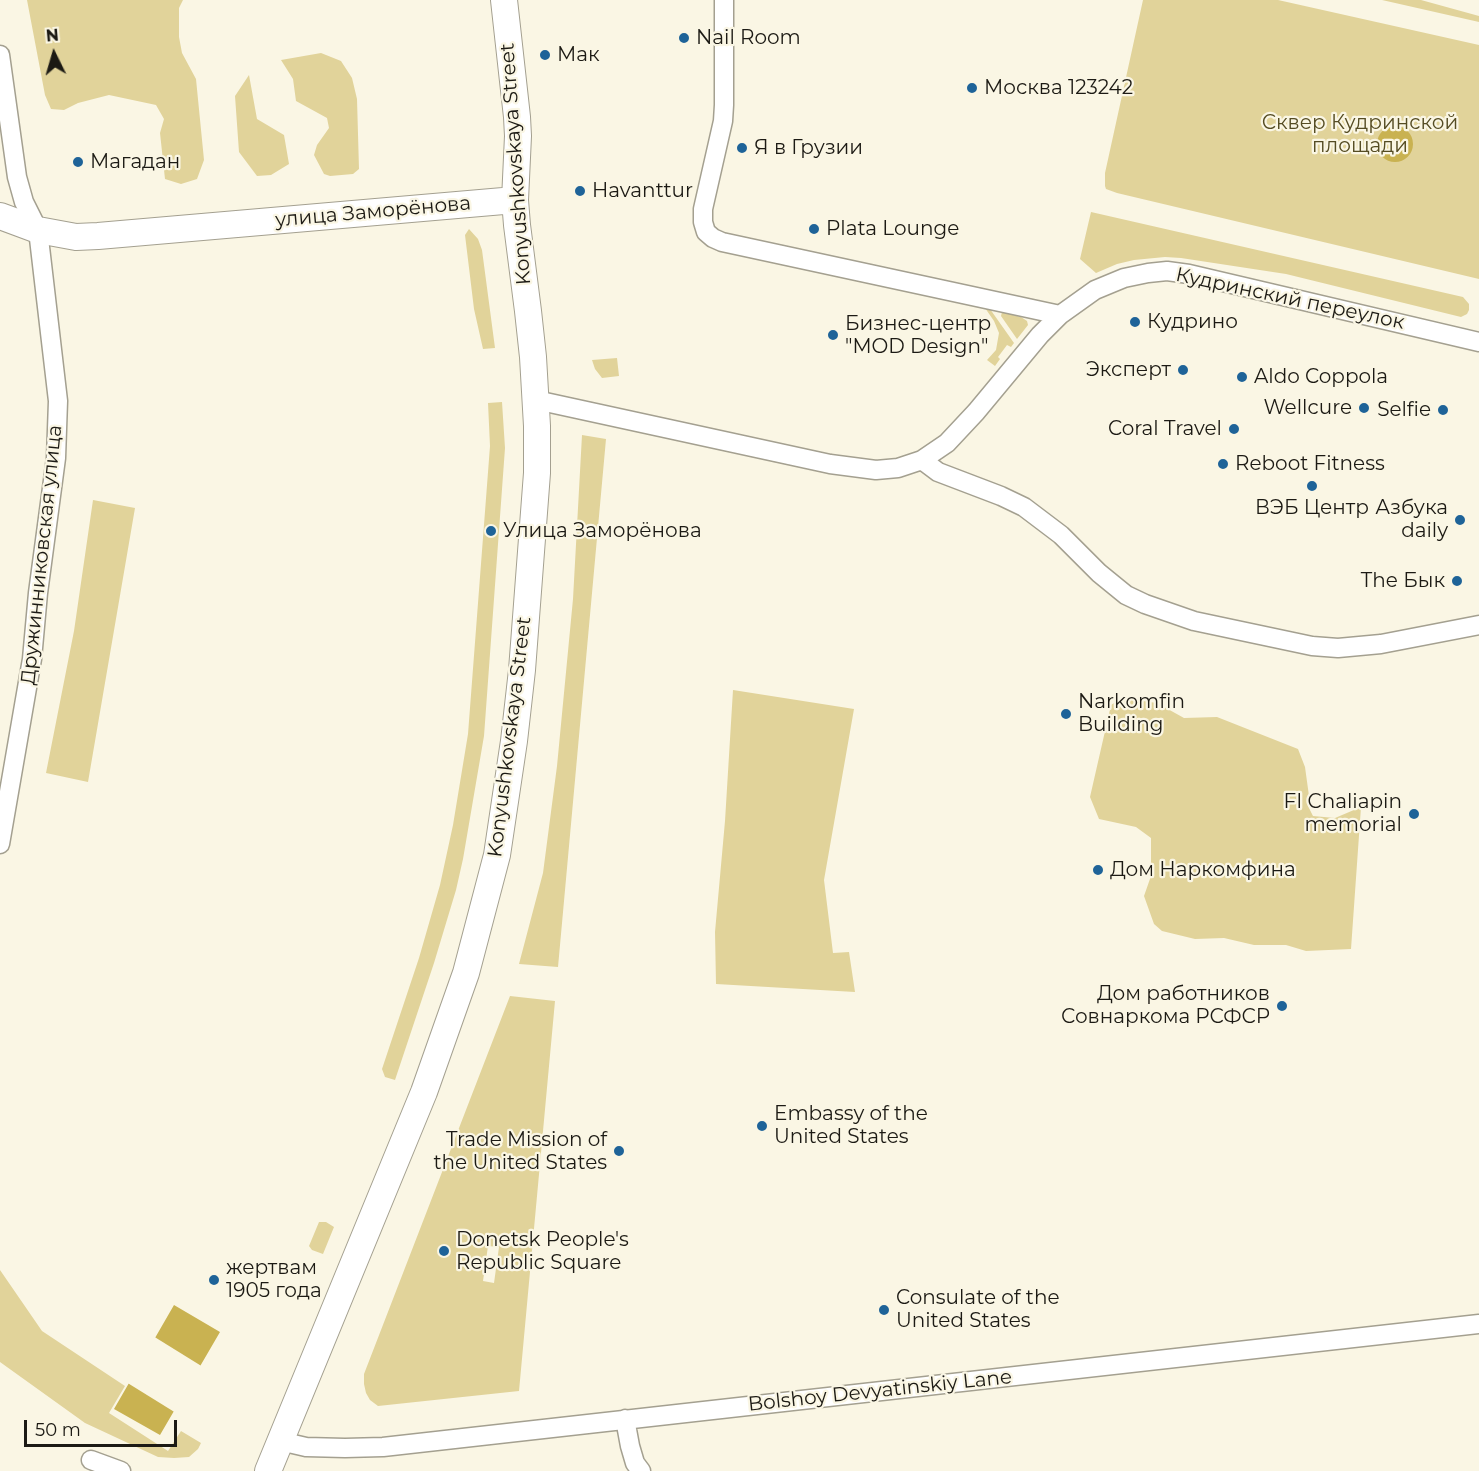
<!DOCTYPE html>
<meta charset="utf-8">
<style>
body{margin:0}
#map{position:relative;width:1479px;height:1471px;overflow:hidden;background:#faf6e4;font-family:Montserrat,sans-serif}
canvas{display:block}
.north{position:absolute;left:24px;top:24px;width:60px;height:60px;-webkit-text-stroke:4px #faf6e4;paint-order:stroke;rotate:355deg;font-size:16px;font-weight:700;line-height:24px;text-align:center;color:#1c1a14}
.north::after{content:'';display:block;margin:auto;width:21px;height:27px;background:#1c1a14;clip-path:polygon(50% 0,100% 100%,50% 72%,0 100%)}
.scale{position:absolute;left:24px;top:1420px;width:153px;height:27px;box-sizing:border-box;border:3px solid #1c1a14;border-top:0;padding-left:8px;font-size:18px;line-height:21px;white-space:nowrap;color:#1c1a14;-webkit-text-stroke:4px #faf6e4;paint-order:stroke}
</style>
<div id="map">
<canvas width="1479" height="1471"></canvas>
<div class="north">N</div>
<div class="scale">50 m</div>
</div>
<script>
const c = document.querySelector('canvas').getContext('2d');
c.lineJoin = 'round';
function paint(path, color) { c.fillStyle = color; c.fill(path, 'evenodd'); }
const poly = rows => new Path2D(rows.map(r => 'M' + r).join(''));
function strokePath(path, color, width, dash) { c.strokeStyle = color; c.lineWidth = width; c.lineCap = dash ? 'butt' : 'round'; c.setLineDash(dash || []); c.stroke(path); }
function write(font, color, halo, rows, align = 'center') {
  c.font = font + ' Montserrat,sans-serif'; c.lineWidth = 4.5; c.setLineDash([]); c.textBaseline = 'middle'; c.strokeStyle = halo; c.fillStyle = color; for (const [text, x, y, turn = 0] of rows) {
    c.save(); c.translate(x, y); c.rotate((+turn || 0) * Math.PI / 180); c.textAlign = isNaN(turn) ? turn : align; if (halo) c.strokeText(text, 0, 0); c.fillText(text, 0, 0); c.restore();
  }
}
paint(poly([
 [27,0,183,0,179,8,179,37,182,53,196,79,204,160,197,179,181,184,165,179,160,133,164,119,156,105,109,95,78,103,64,110,51,109,45,95],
 [1143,0,1278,0,1479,45,1479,279,1117,193,1106,189,1105,186,1105,173],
 [1382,0,1421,0,1479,16,1479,22],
 [321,53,341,61,352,78,357,99,359,169,353,174,330,176,324,174,314,155,317,145,329,128,327,118,296,101,293,79,281,60],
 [249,75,257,119,284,135,289,164,271,175,257,176,239,152,235,96],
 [1091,212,1463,297,1469,304,1469,310,1467,314,1461,317,1286,274,1181,258,1165,257,1134,260,1117,264,1096,273,1080,259],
 [469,229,478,239,482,250,495,348,483,349,474,309,465,235],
 [985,308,990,309,1014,343,1011,347,1007,345,998,357,1000,359,995,366,987,360,996,350,999,333,994,321],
 [1002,312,1021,317,1027,321,1028,325,1017,339,1001,316],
 [617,358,619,376,602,378,595,369,592,360],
 [502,402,505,448,484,736,463,859,456,890,434,963,395,1080,385,1077,382,1069,419,958,440,885,453,825,468,734,490,446,488,403],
 [582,435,606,439,558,967,519,964,543,873,557,766,573,599],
 [93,500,135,508,88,782,46,773,74,631],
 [733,690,854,709,824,880,833,953,849,952,855,992,716,984,715,932,725,821],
 [1122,698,1157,703,1184,718,1217,717,1298,749,1305,767,1309,796,1308,806,1313,816,1335,818,1361,807,1351,949,1306,951,1286,945,1254,945,1224,938,1195,939,1162,931,1154,924,1144,896,1151,876,1151,838,1136,827,1099,819,1090,797,1111,705],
 [510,996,555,1001,519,1391,378,1406,370,1400,366,1393,364,1384,364,1374],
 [488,1246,499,1247,494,1283,483,1281],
 [319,1222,326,1222,334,1227,323,1254,312,1250,309,1246],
 [0,1270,42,1331,125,1386,109,1413,168,1451,181,1431,201,1443,198,1449,189,1457,174,1458,158,1457,85,1423,0,1362]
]), '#e1d39a');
paint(poly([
 '1377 144a18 18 0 1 1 36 0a18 18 0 1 1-36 0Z',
 [174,1305,220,1332,160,1435,114,1409]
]), '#c9b251');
paint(poly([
 [153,1336,203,1367,176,1413,126,1382]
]), '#faf6e4');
const street = poly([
 [724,0,724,105,723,121,703,209,703,222,706,232,713,238,722,242,1060,315],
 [0,55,17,177,24,202,38,230,58,401,56,458,38,593,32,659,0,844],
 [536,400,830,464,876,470,898,468,922,460,947,443,976,412,1040,335,1060,315,1095,290,1124,278,1148,273,1167,271,1189,274,1479,342],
 [922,460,938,472,1001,496,1024,507,1061,535,1099,573,1126,595,1145,604,1194,621,1312,646,1338,648,1381,644,1479,625],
 [625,1419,630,1446,635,1463,641,1471],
 [280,1441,306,1447,345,1448,383,1447,1479,1324],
 [91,1460,121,1471]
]);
const secondary = poly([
 [0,216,38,230,76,237,98,236,515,200],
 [268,1471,424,1092,466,973,497,855,514,741,522,670,537,473,537,426,533,357,528,311,517,225,515,200,518,136,517,117,504,0]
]);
strokePath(street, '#a4a090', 21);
strokePath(secondary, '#a4a090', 28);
strokePath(street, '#fff', 18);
strokePath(secondary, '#fff', 26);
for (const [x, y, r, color] of [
 [684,38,6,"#1e6398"],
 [545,55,6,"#1e6398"],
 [972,88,6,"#1e6398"],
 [742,148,6,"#1e6398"],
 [78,162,6,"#1e6398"],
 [580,191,6,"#1e6398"],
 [814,229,6,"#1e6398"],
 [1135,322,6,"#1e6398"],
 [833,335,6,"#1e6398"],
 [1183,370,6,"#1e6398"],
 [1242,377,6,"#1e6398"],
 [1364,408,6,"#1e6398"],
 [1443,410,6,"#1e6398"],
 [1234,429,6,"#1e6398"],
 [1223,464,6,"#1e6398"],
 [1312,486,6,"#1e6398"],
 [1460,520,6,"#1e6398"],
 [491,531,6,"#1e6398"],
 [1457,581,6,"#1e6398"],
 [1066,714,6,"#1e6398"],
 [1414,814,6,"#1e6398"],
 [1098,870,6,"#1e6398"],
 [1282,1006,6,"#1e6398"],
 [762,1126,6,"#1e6398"],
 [619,1151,6,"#1e6398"],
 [444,1251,6,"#1e6398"],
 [214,1280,6,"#1e6398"],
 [884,1310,6,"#1e6398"]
]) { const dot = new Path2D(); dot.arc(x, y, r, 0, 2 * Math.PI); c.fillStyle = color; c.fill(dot); strokePath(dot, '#faf6e4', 2); }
write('20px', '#1c1a14', '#faf6e4', [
 ["Nail Room",696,38],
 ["Мак",557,55],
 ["Москва 123242",984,88],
 ["Я в Грузии",754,148],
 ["Магадан",90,162],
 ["Havanttur",592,191],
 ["Plata Lounge",826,229],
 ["Кудрино",1147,322],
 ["Бизнес-центр",845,324],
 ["\"MOD Design\"",845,347],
 ["Эксперт",1171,370,"right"],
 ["Aldo Coppola",1254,377],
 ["Wellcure",1352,408,"right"],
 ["Selfie",1431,410,"right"],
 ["Coral Travel",1222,429,"right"],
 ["Reboot Fitness",1235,464],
 ["ВЭБ Центр",1312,508,"center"],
 ["Азбука",1448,508,"right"],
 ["daily",1448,531,"right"],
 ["Улица Заморёнова",503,531],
 ["The Бык",1445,581,"right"],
 ["Narkomfin",1078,702],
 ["Building",1078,725],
 ["FI Chaliapin",1402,802,"right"],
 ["memorial",1402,825,"right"],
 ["Дом Наркомфина",1110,870],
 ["Дом работников",1270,994,"right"],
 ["Совнаркома РСФСР",1270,1017,"right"],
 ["Embassy of the",774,1114],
 ["United States",774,1137],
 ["Trade Mission of",607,1140,"right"],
 ["the United States",607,1163,"right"],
 ["Donetsk People's",456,1240],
 ["Republic Square",456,1263],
 ["жертвам",226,1268],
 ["1905 года",226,1291],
 ["Consulate of the",896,1298],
 ["United States",896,1321]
], 'left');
write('20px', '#554c23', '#faf6e4', [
 ["Сквер Кудринской",1360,123],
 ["площади",1360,146]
]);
write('20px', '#1c1a14', '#faf6e4', [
 ["Konyushkovskaya Street",516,164,-94],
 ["улица Заморёнова",373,212,-5],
 ["Кудринский переулок",1290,299,12],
 ["Дружинниковская улица",42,555,-84],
 ["Konyushkovskaya Street",510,737,-83],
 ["Bolshoy Devyatinskiy Lane",880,1391,-6]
]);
</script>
